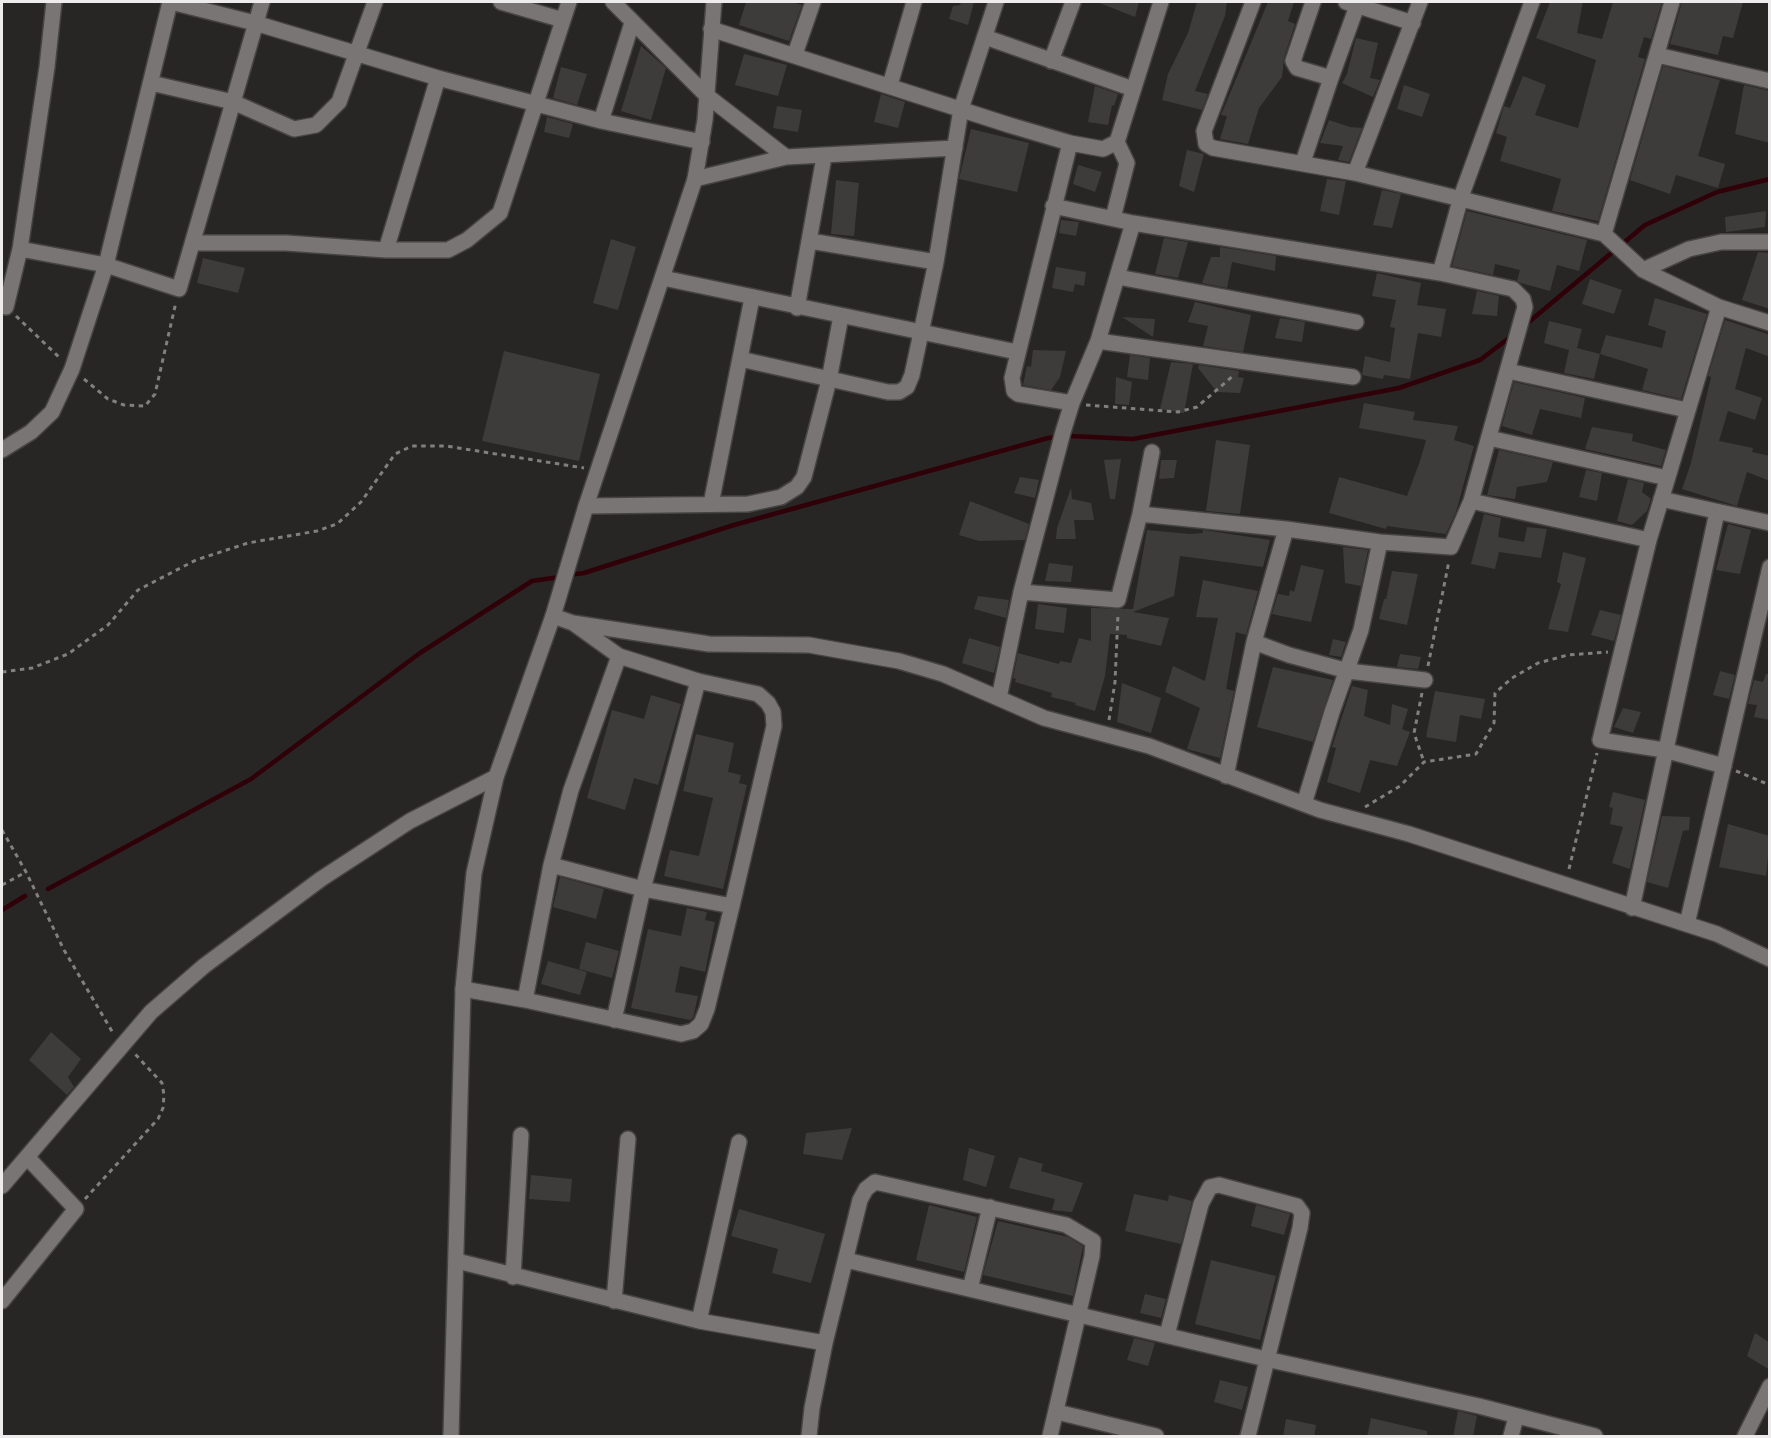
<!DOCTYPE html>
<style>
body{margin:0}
#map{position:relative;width:1771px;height:1438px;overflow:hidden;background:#282525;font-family:Barlow,sans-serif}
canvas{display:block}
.frame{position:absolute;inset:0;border:3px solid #edebeb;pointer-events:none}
</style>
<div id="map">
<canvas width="1771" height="1438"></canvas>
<div class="frame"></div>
</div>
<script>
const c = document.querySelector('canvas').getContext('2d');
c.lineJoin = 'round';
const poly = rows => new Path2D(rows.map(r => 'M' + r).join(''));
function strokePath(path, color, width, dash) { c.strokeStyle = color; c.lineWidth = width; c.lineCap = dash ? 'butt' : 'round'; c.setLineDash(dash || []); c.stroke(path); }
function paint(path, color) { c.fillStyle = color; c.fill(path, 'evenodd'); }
strokePath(poly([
 [1524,326,1645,225,1717,192,1770,179],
 [569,575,584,573,734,525,1048,438,1070,436,1133,439,1399,388,1480,360,1513,335],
 [48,889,251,779,420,653,532,581,560,577],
 [2,910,25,896]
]), '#300008', 4.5);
paint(poly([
 [746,2,791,2,802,5,789,41,739,25],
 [961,2,974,2,968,25,949,19,953,6,960,5],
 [1097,2,1139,2,1135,17],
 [1197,2,1227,2,1225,16,1195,91,1208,94,1202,110,1162,100,1168,74,1188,33],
 [1268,2,1294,2,1288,21,1295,24,1284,58,1282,77,1259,108,1248,144,1220,139,1227,116,1221,115],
 [1550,2,1583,2,1577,33,1602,39,1613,2,1662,2,1651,39,1644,37,1638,57,1645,59,1598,221,1552,211,1561,179,1500,161,1507,137,1496,133,1504,106,1510,108,1523,76,1546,85,1535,115,1578,128,1596,60,1536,38],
 [1682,2,1743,2,1733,38,1723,36,1718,55,1670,44],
 [1356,38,1378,43,1370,78,1380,80,1373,97,1342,83,1347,74],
 [641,46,666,68,651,120,621,111],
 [744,54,787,65,778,96,735,85],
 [1663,66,1720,80,1698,156,1725,164,1718,188,1676,175,1670,194,1630,180],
 [561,67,587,74,577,105,553,98],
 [1404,85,1430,94,1422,117,1397,109],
 [1744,85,1770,91,1770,143,1735,134],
 [1095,86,1118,94,1114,106,1112,105,1108,125,1088,122],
 [881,94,905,102,898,128,874,122],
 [777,106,802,110,798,132,773,128],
 [547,117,573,124,569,138,544,132],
 [1329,120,1350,127,1362,128,1349,162,1338,160,1343,146,1320,143],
 [971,129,1029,143,1017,192,959,179],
 [1187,150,1204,154,1194,192,1179,186],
 [1078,165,1102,172,1095,192,1073,184],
 [1327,179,1346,181,1339,215,1320,211],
 [836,180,859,183,854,236,831,234],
 [1382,190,1401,194,1392,228,1373,225],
 [1467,211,1587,240,1579,271,1557,265,1550,291,1521,283,1517,281,1520,270,1495,264,1493,275,1452,266],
 [1766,211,1765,227,1726,232,1725,217],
 [1061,220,1079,222,1076,236,1059,233],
 [1164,238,1188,242,1178,278,1155,274],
 [611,239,636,247,618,310,593,303],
 [1220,247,1276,256,1275,271,1232,262,1227,288,1202,283,1211,257,1220,257],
 [1758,252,1770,253,1770,309,1742,300],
 [203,258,245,268,238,293,197,283],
 [1056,267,1086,272,1084,286,1075,284,1073,292,1052,288],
 [1377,273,1421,283,1417,305,1446,309,1441,337,1418,333,1410,379,1384,375,1383,379,1362,375,1365,356,1390,362,1395,328,1390,327,1396,300,1372,296],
 [1590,279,1622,290,1614,314,1582,304],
 [1477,291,1499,296,1497,316,1472,314],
 [1655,298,1707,314,1681,399,1642,390,1648,369,1600,354,1606,335,1662,348,1666,331,1648,325],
 [1195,302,1251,315,1243,352,1203,346,1208,326,1188,322],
 [1122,317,1155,319,1153,337],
 [1280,318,1305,322,1302,342,1275,338],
 [1725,320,1770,335,1770,357,1746,348,1735,389,1762,398,1755,420,1728,411,1719,441,1753,448,1752,452,1770,456,1770,481,1747,472,1737,506,1682,489,1691,463,1711,377,1708,376],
 [1549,321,1582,329,1577,348,1600,354,1594,379,1564,373,1569,350,1544,343],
 [1033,350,1066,351,1060,377,1051,390,1023,385,1027,366,1031,367],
 [504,351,600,374,579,461,482,441],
 [1130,355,1150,358,1148,380,1127,377],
 [1171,362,1193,364,1184,413,1160,409],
 [1199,365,1239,371,1238,377,1244,378,1240,393,1217,392,1198,368],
 [1116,377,1132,382,1129,405,1115,404],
 [1514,382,1585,398,1581,418,1540,409,1532,435,1502,426],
 [1364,403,1415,412,1413,420,1458,426,1454,440,1474,446,1456,512,1446,534,1387,526,1386,529,1329,513,1339,477,1407,496,1420,461,1426,440,1359,428],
 [1592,427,1633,434,1632,441,1666,450,1661,466,1585,449],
 [1216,440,1250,445,1240,514,1206,511],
 [1499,450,1553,462,1547,482,1517,487,1515,499,1487,495],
 [1121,459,1115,499,1110,499,1104,460],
 [1161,460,1177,460,1174,478,1159,479],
 [1586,470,1602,473,1597,501,1579,497],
 [1020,477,1039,480,1035,498,1014,493],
 [1628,479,1644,483,1642,492,1651,499,1647,511,1632,525,1617,521],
 [1071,488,1072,499,1091,503,1094,520,1074,520,1076,539,1056,539,1057,528],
 [970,501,1029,524,1025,540,979,541,959,535],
 [1484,514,1501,518,1498,537,1524,542,1527,527,1547,529,1541,558,1499,552,1495,569,1471,564],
 [1728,524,1751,530,1740,574,1716,570],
 [1147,530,1190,534,1203,533,1203,530,1270,540,1263,567,1180,556,1174,596,1133,612,1169,618,1161,646,1127,638,1127,635,1110,634,1105,676,1095,711,1075,705,1076,703,1051,697,1052,693,1015,682,1016,679,1013,678,1018,653,1059,664,1060,661,1071,663,1079,638,1091,641,1091,608,1133,609],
 [1343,547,1368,550,1361,586,1345,583],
 [1563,552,1586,558,1568,632,1548,629,1561,584,1557,582],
 [1049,563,1073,566,1071,582,1045,581],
 [1301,565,1324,570,1311,622,1272,614,1278,594,1289,596,1290,590,1294,592],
 [1392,571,1418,574,1407,625,1379,619,1384,599,1386,599],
 [1203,580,1258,591,1246,635,1236,632,1226,689,1234,691,1220,758,1187,749,1200,708,1165,692,1173,666,1205,681,1218,618,1196,617],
 [978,596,1009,600,1006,618,974,609],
 [1038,604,1067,608,1064,633,1035,629],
 [1600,610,1621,615,1614,641,1591,635],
 [969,638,1000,647,994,673,962,663],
 [1333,639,1346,642,1341,657,1329,655],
 [1400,654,1421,657,1418,669,1397,667],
 [1273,667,1333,680,1313,742,1257,727],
 [1720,671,1735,675,1729,699,1713,695],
 [1766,674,1770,674,1770,720,1754,717,1757,705,1748,704,1754,680,1763,682],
 [1122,683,1161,698,1151,733,1117,722],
 [1352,686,1368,690,1364,716,1390,725,1392,704,1408,709,1402,729,1410,732,1397,766,1370,760,1360,793,1327,782,1336,748,1332,747],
 [1435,691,1485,699,1481,719,1460,715,1456,742,1426,737],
 [651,695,681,704,658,785,634,778,625,810,587,798,612,710,644,719],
 [1623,708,1641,712,1633,733,1614,727],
 [696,734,734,743,728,772,741,775,739,783,747,785,723,889,664,876,670,850,699,856,713,798,683,791],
 [1613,792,1645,800,1630,869,1612,863,1623,827,1610,824,1613,808,1609,807],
 [1662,816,1690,817,1689,830,1683,831,1668,888,1647,882],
 [1728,824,1770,836,1766,876,1719,867],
 [560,877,604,889,596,919,553,907],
 [687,908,707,912,705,920,715,922,705,972,680,966,675,992,698,996,693,1018,690,1020,631,1008,648,929,681,936],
 [586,942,619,951,612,978,579,969],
 [548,961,587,972,580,995,541,984],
 [51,1032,81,1059,68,1077,74,1087,67,1095,29,1060],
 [852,1128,842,1160,803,1154,806,1133],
 [969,1148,995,1156,986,1187,963,1180],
 [1019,1157,1043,1164,1041,1171,1083,1183,1072,1212,1052,1210,1055,1199,1009,1188],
 [531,1175,572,1179,570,1202,529,1199],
 [1134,1194,1168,1201,1169,1195,1192,1201,1181,1244,1125,1231],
 [929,1205,977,1217,964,1272,916,1260],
 [1256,1205,1290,1214,1284,1235,1251,1226],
 [739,1209,825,1234,811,1283,772,1273,778,1249,731,1236],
 [998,1221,1068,1237,1083,1246,1073,1296,983,1275],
 [1211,1260,1276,1276,1260,1340,1195,1324],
 [1145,1294,1166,1299,1161,1318,1140,1313],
 [1755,1333,1770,1343,1770,1370,1747,1356],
 [1134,1338,1155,1343,1148,1366,1127,1360],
 [1220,1380,1248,1387,1242,1410,1214,1402],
 [1458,1411,1477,1416,1473,1437,1453,1437],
 [1371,1418,1427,1431,1427,1437,1367,1437],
 [1286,1419,1316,1425,1314,1437,1283,1437]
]), '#3e3b3b');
const minor = poly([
 [171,2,255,23,438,78,601,121,702,142],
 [501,2,563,20],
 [613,2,706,95,786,157],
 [1253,2,1204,131,1206,144,1213,148,1355,173,1604,234,1643,270,1719,307,1770,323],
 [1346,2,1413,23],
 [711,29,1009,125,1070,143,1103,149,1117,142,1161,2],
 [985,37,1133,89],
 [795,54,813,2],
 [1657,55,1770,81],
 [1051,61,1073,2],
 [1331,78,1357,6],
 [151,83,233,102,294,129,316,125,339,102,375,2],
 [890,85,914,2],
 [601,121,632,23],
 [1070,143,1012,378,1014,391,1018,394,1072,403],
 [1303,162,1331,78,1297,68,1293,61,1313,2],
 [1355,173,1420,2],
 [695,179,786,157,955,148],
 [1053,206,1133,223,1440,273,1513,289,1523,299,1525,307,1471,501,1451,547,1380,542,1286,529,1140,514],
 [1113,218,1127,163,1117,142],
 [1604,234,1672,2],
 [810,241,936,262],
 [193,243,286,243,386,250,438,78],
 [20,249,106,265,179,289,262,2],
 [386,250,448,250,467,240,500,213,569,2],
 [1643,270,1689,249,1721,242,1770,242],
 [1440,273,1461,197,1532,2],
 [1118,277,1356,322],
 [663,278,1017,352],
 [6,307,20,249,47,67,54,2],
 [1719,307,1649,540,1600,740,1664,750,1724,766],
 [797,308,824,157],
 [1098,341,1353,377],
 [740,359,888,392,899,392,907,387,912,375,936,262,961,109,996,2],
 [1508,371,1687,410],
 [1489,438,1667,478],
 [2,450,31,432,52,412,72,369,106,265,170,2],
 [1661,499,1770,523],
 [1471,501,1649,540],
 [711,504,752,298],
 [586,506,748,504,781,497,797,487,804,477,829,380,841,316],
 [1021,592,1118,600,1140,514,1152,452],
 [573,623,709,644,809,645,899,661,943,674,1044,718,1149,746,1320,810,1409,834,1717,934,1770,959],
 [1254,642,1289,655,1348,671,1425,680],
 [999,698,1021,592,1063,432,1072,403,1098,341,1133,223],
 [1226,776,1254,642,1286,529],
 [1304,804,1332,712,1361,630,1380,542],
 [551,865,643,889,732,906],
 [1632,908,1717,512],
 [1687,924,1770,567],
 [463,989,525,1000,681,1034,693,1031,701,1024,707,1009,732,906,774,726,773,712,768,703,758,694,698,681,619,656,573,623,553,616],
 [525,1000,551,865,571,790,619,656],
 [614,1020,643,889,698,681],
 [2,1186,151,1012,204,966,321,879,410,821,496,777],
 [846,1260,1266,1359,1479,1406,1595,1436],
 [457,1261,699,1321,825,1343],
 [513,1277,521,1135],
 [970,1289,990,1207],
 [2,1301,76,1209,27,1157],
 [614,1301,628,1139],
 [699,1321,739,1142],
 [1167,1335,1201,1204,1210,1187,1219,1185,1297,1206,1302,1213,1300,1228,1248,1436],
 [1057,1412,1156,1436],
 [809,1436,812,1408,825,1343,860,1200,866,1189,875,1182,1066,1225,1093,1241,1092,1256,1050,1436],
 [1511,1436,1516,1417],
 [1745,1436,1770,1386]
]);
const tertiary = poly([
 [451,1436,463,989,474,873,496,777,553,616,586,506,695,179,705,120,714,2]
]);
strokePath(minor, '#464343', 18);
strokePath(tertiary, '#464343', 18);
strokePath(poly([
 [16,316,61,359],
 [84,379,108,399,124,405,145,406,155,394,176,302],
 [1086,405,1178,412,1197,407,1234,375],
 [1428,666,1449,561],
 [2,672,32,668,68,654,108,625,138,590,196,560,248,543,317,531,337,524,361,502,395,454,412,446,446,446,584,468],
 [1422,693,1414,733,1424,762],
 [1109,720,1115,682,1118,614],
 [1736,771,1770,785],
 [1365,807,1400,786,1424,762,1476,754,1494,723,1495,693,1512,678,1538,663,1568,655,1608,652],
 [2,830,26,872,64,950,113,1033],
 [1569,869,1597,753],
 [2,885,26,872],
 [85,1199,158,1119,163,1108,164,1095,162,1083,135,1054]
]), '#827f7f', 3, [4.5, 4.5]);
strokePath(minor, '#797575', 15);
strokePath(tertiary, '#797575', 15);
</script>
